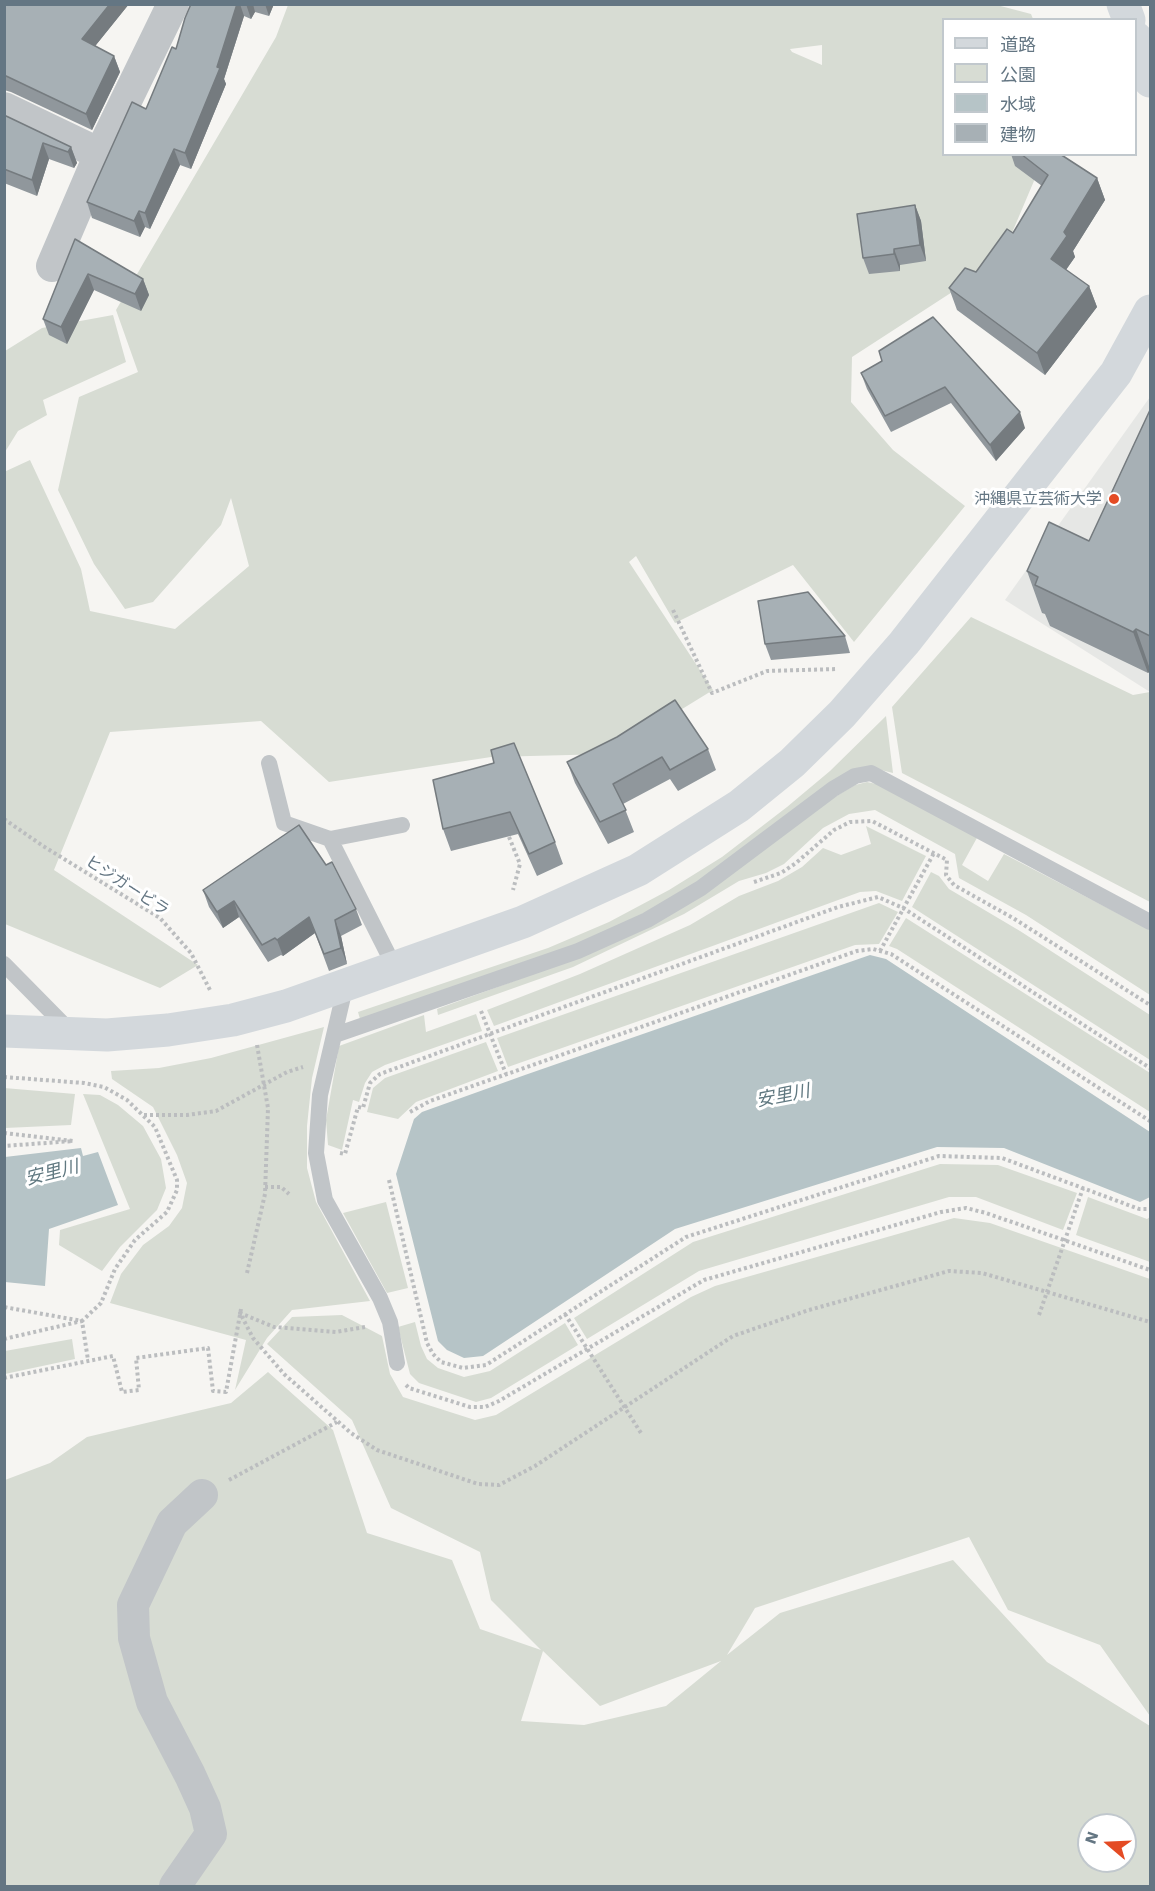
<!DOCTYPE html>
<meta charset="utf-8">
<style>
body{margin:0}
#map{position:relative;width:1155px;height:1891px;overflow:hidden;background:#f6f5f2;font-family:"Work Sans","Noto Sans JP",sans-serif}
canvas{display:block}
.frame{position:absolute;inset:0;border:6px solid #647683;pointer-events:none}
.legend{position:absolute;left:942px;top:18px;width:195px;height:138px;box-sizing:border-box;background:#fff;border:2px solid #c1c8cd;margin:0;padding:8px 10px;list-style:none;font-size:18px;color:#647683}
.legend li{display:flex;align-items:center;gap:12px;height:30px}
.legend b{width:30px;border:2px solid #c1c8cd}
.north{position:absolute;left:1077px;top:1813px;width:60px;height:60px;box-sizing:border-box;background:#fff;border:2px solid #c1c8cd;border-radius:50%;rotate:289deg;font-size:16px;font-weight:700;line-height:24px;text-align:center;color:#647683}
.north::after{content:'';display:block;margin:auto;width:21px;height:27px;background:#e44b24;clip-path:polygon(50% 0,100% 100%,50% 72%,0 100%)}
</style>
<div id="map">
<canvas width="1155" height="1891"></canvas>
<div class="frame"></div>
<ul class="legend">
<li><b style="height:8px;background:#d3d8dc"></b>道路</li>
<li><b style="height:16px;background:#d7dcd3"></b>公園</li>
<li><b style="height:16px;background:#b6c4c7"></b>水域</li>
<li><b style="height:16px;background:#a7b0b5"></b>建物</li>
</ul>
<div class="north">N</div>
</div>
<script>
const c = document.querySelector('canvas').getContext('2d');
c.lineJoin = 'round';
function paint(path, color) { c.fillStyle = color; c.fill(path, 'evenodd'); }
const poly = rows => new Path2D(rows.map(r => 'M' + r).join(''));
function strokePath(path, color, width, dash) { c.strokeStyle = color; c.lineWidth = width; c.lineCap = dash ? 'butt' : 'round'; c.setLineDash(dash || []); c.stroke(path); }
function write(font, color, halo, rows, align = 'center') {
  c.font = font + ' "Work Sans","Noto Sans JP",sans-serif'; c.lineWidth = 6; c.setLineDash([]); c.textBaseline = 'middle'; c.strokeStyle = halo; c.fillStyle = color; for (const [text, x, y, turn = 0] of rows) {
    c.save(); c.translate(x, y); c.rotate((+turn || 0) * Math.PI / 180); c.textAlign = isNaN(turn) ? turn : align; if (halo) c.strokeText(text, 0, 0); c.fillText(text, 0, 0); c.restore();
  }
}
paint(poly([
 [1150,397,1150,692,1005,600]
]), '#e6e7e5');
paint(poly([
 [993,4,1031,14,1033,19,944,20,944,154,1045,155,1000,261,852,357,851,402,893,450,965,506,854,642,793,565,675,623,636,556,629,562,713,690,609,754,491,757,329,782,261,721,110,732,54,870,198,965,160,988,5,924,4,472,30,460,81,569,90,611,175,629,249,566,231,498,221,525,153,602,125,609,94,564,58,490,79,397,138,372,116,310,276,37,288,5],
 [822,45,822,65,792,52,790,49],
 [113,315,126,362,43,400,47,415,18,431,5,452,5,351,42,328],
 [971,617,1133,695,1150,692,1150,902,902,773,892,707],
 [886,716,893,773,873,768,704,879,628,923,581,943,360,1019,358,1012,548,948,609,922,669,890,722,857,787,807,830,771],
 [867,782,881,785,978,836,962,865,988,881,1004,854,1150,930,1150,995,1026,915,959,878,955,854,875,810,849,814,823,828,784,864,766,873,739,881,684,914,573,967,438,1015,437,1009,591,953,833,798,855,785],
 [866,826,926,856,902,901,876,891,860,892,494,1026,487,1010,580,974,690,925,739,896,778,881,802,867,823,848,841,855,871,844],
 [931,872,939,876,949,889,1020,931,1150,1015,1150,1060,912,907],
 [879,903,898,912,879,944,855,945,508,1067,497,1038],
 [906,918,1150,1073,1150,1112,897,949,889,946],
 [476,1014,482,1031,385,1065,372,1072,365,1083,359,1102,353,1100,342,1150,328,1145,326,1120,339,1046,424,1015,426,1032],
 [324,1027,312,1078,307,1126,307,1168,316,1202,370,1301,292,1310,267,1338,235,1390,246,1340,110,1303,121,1274,143,1245,169,1226,182,1208,187,1183,177,1155,153,1107,112,1079,111,1071,159,1068,211,1058],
 [486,1042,498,1071,416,1102,398,1119,367,1112,373,1088,385,1078],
 [4,1088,75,1094,71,1125,5,1128],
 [83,1094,100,1095,118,1105,143,1126,161,1159,166,1188,157,1210,120,1247,102,1271,59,1245,60,1230,130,1209],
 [940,1164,998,1165,1077,1193,1063,1230,976,1197,949,1197,699,1271,587,1339,574,1318,693,1242],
 [1088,1197,1147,1219,1150,1217,1150,1262,1076,1235],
 [386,1202,408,1288,387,1293,343,1213],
 [954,1218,990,1223,1150,1279,1150,1716,1100,1645,1008,1610,969,1537,755,1608,727,1655,780,1613,953,1560,1047,1662,1150,1726,1150,1886,5,1886,5,1480,50,1463,87,1437,231,1403,268,1372,333,1430,367,1533,452,1560,480,1629,541,1650,491,1600,480,1552,391,1508,352,1420,267,1344,292,1317,342,1315,382,1336,390,1374,403,1397,475,1420,496,1415,691,1297,715,1286],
 [543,1651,600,1706,721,1661,666,1706,584,1725,521,1721],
 [1089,1825,1125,1825,1125,1861,1089,1861],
 [415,1322,421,1346,427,1359,438,1368,464,1377,490,1371,565,1323,578,1345,491,1398,476,1402,419,1383,410,1374,398,1327],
 [72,1339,75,1359,5,1374,5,1351]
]), '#d7dcd3');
paint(poly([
 [870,955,886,959,1150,1132,1150,1197,1140,1202,1004,1148,937,1147,675,1229,483,1356,464,1358,447,1350,438,1341,396,1174,414,1119,422,1112,525,1075],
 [81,1148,83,1156,98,1152,118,1205,49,1229,45,1286,5,1282,5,1157]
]), '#b6c4c7');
strokePath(poly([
 [673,610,712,693,767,671,838,669],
 [4,819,43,846,160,918,191,953,211,992],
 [509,837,520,864,513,890],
 [754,882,781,873,796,863,834,830,850,822,872,821,947,860,946,875,954,885,1013,918,1150,1005],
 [880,951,934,853],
 [481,1011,506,1074],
 [4,1077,84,1083,104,1087,127,1100,155,1127,177,1180,177,1190,167,1212,135,1240,115,1269,101,1303,82,1321,4,1307],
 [410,1112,430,1101,857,951,873,949,891,954,1150,1121],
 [144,1115,187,1115,216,1111,287,1072,303,1067],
 [4,1133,73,1141,4,1146],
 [340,1153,345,1154,358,1107,363,1108,370,1083,380,1074,838,907,878,897,903,908,1150,1068],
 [389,1180,427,1343,433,1354,441,1362,463,1368,486,1365,686,1237,939,1156,1002,1158,1139,1209,1150,1209],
 [265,1187,281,1187,289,1194],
 [247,1273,265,1194,268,1108,257,1045],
 [565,1314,641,1433],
 [1039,1315,1083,1188],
 [365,1327,336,1332,274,1327,240,1313,253,1338,284,1374,351,1433,377,1450,478,1484,499,1485,535,1466,733,1336,809,1310,949,1271,982,1273,1150,1322],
 [4,1339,82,1321,88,1360],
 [4,1378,113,1356,122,1392,139,1390,136,1358,208,1348,213,1391,226,1392,241,1309],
 [406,1385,409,1388,470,1407,485,1407,499,1401,704,1280,941,1212,966,1208,986,1213,1150,1270],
 [4,1410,5,1410],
 [229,1480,337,1422]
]), '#bbbdbf', 4, [3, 3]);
strokePath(poly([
 [269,763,284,823,330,839,395,968],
 [330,839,402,825],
 [4,964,71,1032],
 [346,984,320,1095,316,1153,325,1200,380,1298,390,1322,397,1363],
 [335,1035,578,951,647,920,701,888,833,789,855,776,871,773,1150,922]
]), '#c1c5c8', 16);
strokePath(poly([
 [4,108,100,154,173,4],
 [52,266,100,154],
 [175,1886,211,1834,205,1808,190,1775,152,1702,134,1638,133,1605,172,1523,202,1495]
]), '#c1c5c8', 32);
strokePath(poly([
 [1123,4,1129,20],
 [1136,38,1150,81],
 [4,1031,107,1035,168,1030,233,1020,286,1006,523,922,638,870,739,806,792,763,842,714,904,643,1116,373,1150,311]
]), '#d3d8dc', 33);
paint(poly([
 [4,4,129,4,95,46,114,56,120,72,92,130,11,92,4,90],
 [191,4,274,4,269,16,255,12,251,19,244,16,224,79,226,84,191,169,180,165,150,229,145,227,140,237,92,218,87,202,146,109,176,49],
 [4,115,71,147,77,163,74,168,49,159,37,196,4,183],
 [1011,154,1060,154,1097,178,1105,200,1073,251,1075,257,1066,270,1089,286,1097,307,1045,375,957,310,949,288,976,272,1013,233,1042,186,1015,166],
 [915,205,921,221,926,261,900,265,900,271,869,274,863,258],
 [75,239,143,279,149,295,141,311,94,290,67,344,49,335,43,319],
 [879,351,1025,428,996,461,951,403,891,432,867,389,861,373,882,361],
 [1150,410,1150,671,1148,673,1050,626,1045,614,1042,613,1027,571,1089,541],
 [845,636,850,653,771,660,765,644],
 [708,749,716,770,678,791,670,779,623,804,634,832,608,844,575,783,567,762],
 [494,763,555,842,563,864,537,876,518,834,451,851,443,829],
 [203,890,356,909,362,925,341,936,347,964,329,971,315,933,283,956,281,955,268,962,239,917,223,928,209,907]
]), '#90979c');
paint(poly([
 [110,4,129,4,88,55,82,39],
 [237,4,240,4,244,16,224,79,226,84,191,169,185,153,217,67],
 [246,4,253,4,255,12,251,19],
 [265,4,274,4,269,16],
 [114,56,120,72,92,130,86,114],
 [43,143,49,159,37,196,32,180],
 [71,147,77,163,74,168,68,152],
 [174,149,180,165,150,229,145,213],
 [1097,178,1105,200,1073,251,1075,257,1058,281,1051,259,1064,232],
 [915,205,921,221,926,261,920,245],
 [139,211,145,227,140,237,134,221],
 [894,249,900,265,900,271,894,254],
 [88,274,94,290,67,344,61,327],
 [143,279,149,295,141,311,135,294],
 [1089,286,1097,307,1045,375,1037,353],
 [1020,412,1025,428,996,461,990,445],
 [1136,629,1150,669,1150,671,1148,673,1133,632],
 [234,901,239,917,223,928,217,912],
 [309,917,315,933,283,956,277,940],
 [335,920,341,936,347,964,341,948]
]), '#757b7f');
const building = poly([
 [4,4,110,4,82,39,114,56,86,114,4,75,4,4],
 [191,4,237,4,217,67,220,68,185,153,174,149,145,213,139,211,134,221,87,202,132,102,146,109,172,47,176,49,185,18,191,4],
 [4,115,71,147,68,152,43,143,32,180,4,169,4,115],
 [1021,154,1060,154,1097,178,1064,232,1067,236,1051,259,1089,286,1037,353,949,288,965,268,976,272,1007,229,1013,233,1048,175,1021,154],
 [915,205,920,245,894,249,894,254,863,258,857,214,915,205],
 [75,239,143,279,135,294,88,274,61,327,43,319,75,239],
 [933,317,1020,412,990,445,945,387,885,416,861,373,882,361,879,351,933,317],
 [1150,410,1150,636,1136,629,1133,632,1035,585,1038,577,1027,571,1049,522,1089,541,1150,410],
 [808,592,845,636,765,644,758,601,808,592],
 [675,700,708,749,670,770,662,757,613,784,626,810,600,822,567,762,617,737,675,700],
 [514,743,555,842,529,854,510,812,443,829,433,780,494,763,491,750,514,743],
 [299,825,326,865,332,862,356,909,335,920,341,948,324,954,309,917,277,940,275,938,262,945,234,901,217,912,203,890,299,825]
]);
paint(building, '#a7b0b5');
strokePath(building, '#757b7f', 1.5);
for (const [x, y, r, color] of [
 [1114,499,6,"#e44b24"]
]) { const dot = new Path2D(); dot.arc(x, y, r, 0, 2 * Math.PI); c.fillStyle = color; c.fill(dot); strokePath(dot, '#fff', 2); }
write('16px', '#647683', '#fff', [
 ["沖縄県立芸術大学",1102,499]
], 'right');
write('16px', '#647683', '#fff', [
 ["ヒジガービラ",127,886,33]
]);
write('italic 18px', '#607880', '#fff', [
 ["安里川",783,1096,-11],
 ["安里川",52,1173,-14]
]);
</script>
